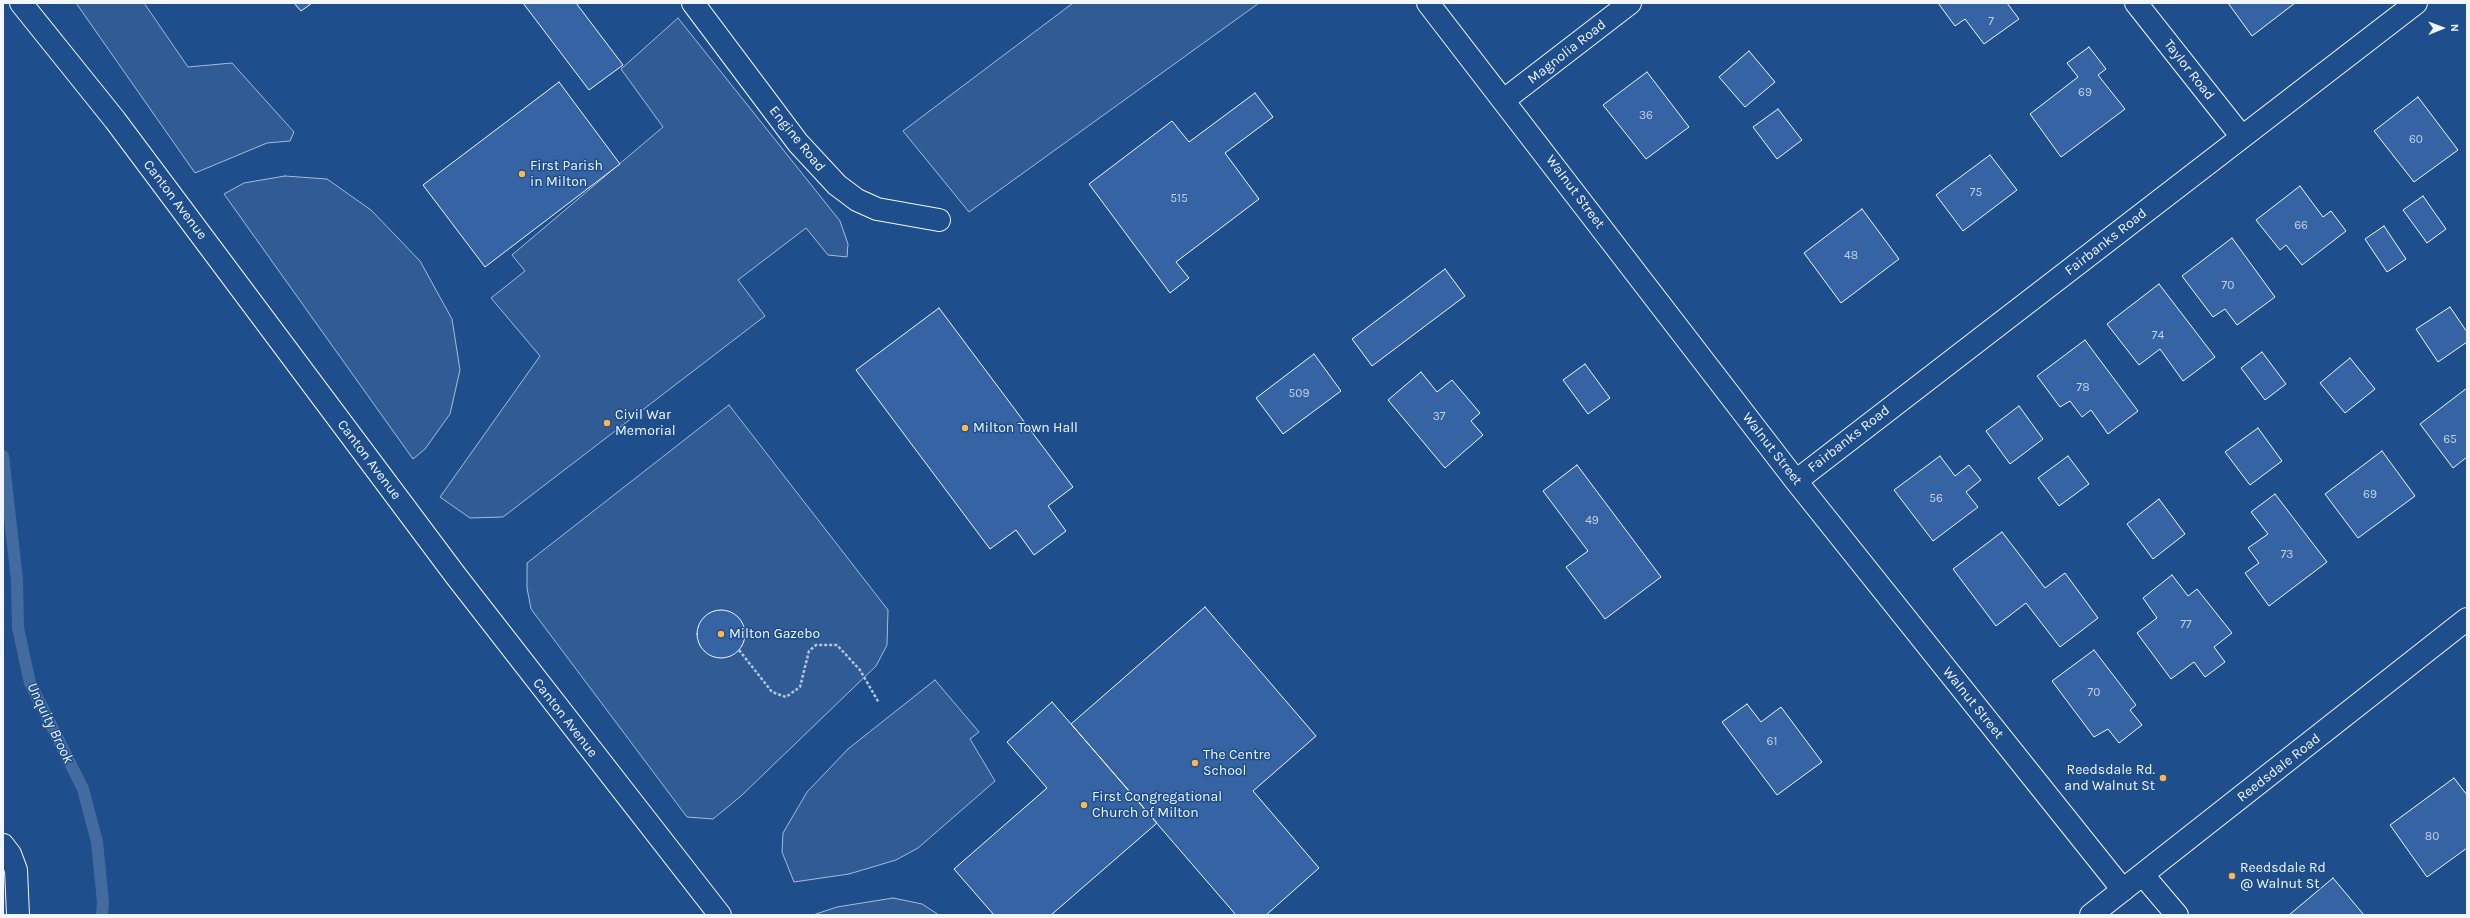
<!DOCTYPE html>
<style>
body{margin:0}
#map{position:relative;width:2470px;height:918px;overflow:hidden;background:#1f4e8c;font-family:Karla,sans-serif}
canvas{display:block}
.frame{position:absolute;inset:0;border:4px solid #f2f6ff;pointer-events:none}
.north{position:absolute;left:2422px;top:8px;width:40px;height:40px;-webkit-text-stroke:3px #1f4e8c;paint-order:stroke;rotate:89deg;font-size:11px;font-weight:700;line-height:16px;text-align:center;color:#f2f6ff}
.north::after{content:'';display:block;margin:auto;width:14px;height:18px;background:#f2f6ff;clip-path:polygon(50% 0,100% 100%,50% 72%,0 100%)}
</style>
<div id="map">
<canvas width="2470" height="918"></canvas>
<div class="frame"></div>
<div class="north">N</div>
</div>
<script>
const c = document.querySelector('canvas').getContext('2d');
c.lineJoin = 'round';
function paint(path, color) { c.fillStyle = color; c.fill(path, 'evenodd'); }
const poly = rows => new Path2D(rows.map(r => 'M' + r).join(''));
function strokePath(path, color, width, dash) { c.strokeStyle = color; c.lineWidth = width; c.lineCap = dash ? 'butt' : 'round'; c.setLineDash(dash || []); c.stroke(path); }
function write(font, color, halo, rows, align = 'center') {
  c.font = font + ' Karla,sans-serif'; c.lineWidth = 3; c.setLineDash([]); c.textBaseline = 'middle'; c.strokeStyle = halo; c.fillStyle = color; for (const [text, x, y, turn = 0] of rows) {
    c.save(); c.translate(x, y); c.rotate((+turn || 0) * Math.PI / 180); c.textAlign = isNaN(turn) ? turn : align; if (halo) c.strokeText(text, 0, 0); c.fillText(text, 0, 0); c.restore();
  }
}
const built = poly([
 [76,3,144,3,188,67,232,63,294,132,290,141,267,143,195,173,76,3],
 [1073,3,1259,3,969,212,903,131,1073,3],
 [678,18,840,221,848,244,847,257,828,255,806,228,738,280,765,316,503,517,470,518,440,497,540,356,491,298,525,271,512,255,663,127,621,69,678,18],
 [285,176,327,179,371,210,420,261,452,319,460,370,450,414,425,449,413,459,224,194,244,183,285,176],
 [729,405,888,610,887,645,876,666,741,796,713,819,687,817,531,609,527,588,527,563,729,405],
 [935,680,979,732,970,739,995,781,918,848,896,860,849,874,794,882,782,852,783,833,807,792,848,749,935,680],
 [893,898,922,904,939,915,813,915,837,907,893,898]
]);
paint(built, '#305b95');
strokePath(built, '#a8bbd7', 1);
strokePath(poly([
 [3,456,17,580,18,628,30,683,83,789,97,842,103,902,102,915]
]), '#446ba0', 12);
const building = poly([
 [294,3,312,3,301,11,294,3],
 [523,3,576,3,623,65,589,90,523,3],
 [1938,3,2007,3,2019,19,1984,44,1965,19,1955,26,1938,3],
 [2228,3,2295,3,2252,36,2228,3],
 [2089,47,2106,69,2098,75,2125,109,2061,157,2030,114,2078,77,2067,63,2089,47],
 [1749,51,1775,82,1745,107,1719,77,1749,51],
 [1647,72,1689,127,1646,159,1603,105,1647,72],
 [559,82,620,164,485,267,423,185,559,82],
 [1255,93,1273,117,1225,153,1259,199,1176,262,1189,278,1170,293,1089,184,1172,121,1189,142,1255,93],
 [2418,97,2458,150,2414,182,2374,131,2418,97],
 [1778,109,1802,140,1777,159,1753,127,1778,109],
 [1990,155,2017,190,1963,231,1936,195,1990,155],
 [2300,186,2323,217,2331,211,2346,231,2302,265,2286,245,2280,250,2256,220,2300,186],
 [2423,196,2446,229,2427,243,2403,210,2423,196],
 [1862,209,1899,259,1841,303,1804,253,1862,209],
 [2384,226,2406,259,2387,272,2365,239,2384,226],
 [2232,238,2275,297,2237,325,2225,309,2213,317,2182,276,2232,238],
 [1445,269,1465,296,1372,366,1352,339,1445,269],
 [2159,284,2215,357,2183,381,2160,349,2139,365,2107,324,2159,284],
 [2450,307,2467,332,2467,342,2438,362,2416,329,2450,307],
 [939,308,1073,487,1048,506,1066,531,1034,555,1016,530,990,549,856,370,939,308],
 [2085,340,2138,411,2108,434,2091,410,2082,417,2070,401,2060,407,2037,376,2085,340],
 [2262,352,2286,384,2265,400,2241,368,2262,352],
 [1314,354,1341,391,1283,434,1256,398,1314,354],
 [2350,358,2375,389,2345,413,2320,383,2350,358],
 [1585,364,1610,398,1588,414,1563,380,1585,364],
 [1421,372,1437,392,1452,380,1480,413,1471,421,1483,435,1445,468,1388,400,1421,372],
 [2467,388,2467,457,2453,468,2420,424,2467,388],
 [2019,406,2043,439,2010,464,1986,431,2019,406],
 [2258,428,2282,461,2250,485,2225,452,2258,428],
 [2382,451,2415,496,2358,538,2325,494,2382,451],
 [1940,456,1955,476,1969,465,1981,480,1966,492,1978,507,1933,541,1894,490,1940,456],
 [2068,456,2089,484,2059,506,2038,478,2068,456],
 [1577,465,1661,577,1605,619,1566,567,1588,551,1543,491,1577,465],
 [2275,494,2327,562,2269,606,2245,573,2259,563,2248,548,2268,534,2251,512,2275,494],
 [2159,499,2185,534,2153,559,2127,524,2159,499],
 [2002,532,2045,588,2065,573,2098,618,2060,647,2026,603,1996,626,1953,569,2002,532],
 [2172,575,2188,596,2197,589,2232,633,2214,647,2225,662,2205,677,2194,662,2171,679,2137,633,2157,618,2143,598,2172,575],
 [1205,607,1316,736,1253,791,1319,868,1266,915,1236,915,1071,724,1205,607],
 '697 634a24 24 0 1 1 48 0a24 24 0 1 1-48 0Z',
 [2094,650,2136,705,2130,710,2142,725,2119,743,2108,729,2094,737,2052,681,2094,650],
 [1052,702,1157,823,1051,915,994,915,954,869,1047,788,1007,742,1052,702],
 [1747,704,1761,722,1781,707,1822,762,1777,795,1722,722,1747,704],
 [2454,778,2467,795,2467,848,2427,877,2390,825,2454,778],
 [2333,878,2364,915,2289,915,2333,878]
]);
paint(building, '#3563a3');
strokePath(building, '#f2f6ff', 1);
const minor = poly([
 [693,3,798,143,837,185,857,200,877,209,939,220],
 [1428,3,1796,481,2123,890],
 [2136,3,2242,137],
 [1504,100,1630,3],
 [1796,481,2416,3],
 [3,845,10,854,16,870,18,915],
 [2143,875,2177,915]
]);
const major = poly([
 [21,3,115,120,456,576,720,915],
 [2091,915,2467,619]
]);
strokePath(minor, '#f2f6ff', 24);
strokePath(major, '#f2f6ff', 24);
strokePath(poly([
 [739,650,772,692,786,697,800,687,809,651,816,645,837,645,860,670,879,703]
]), '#b3c4dc', 2.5, [3, 2]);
strokePath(minor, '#1f4e8c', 22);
strokePath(major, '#1f4e8c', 22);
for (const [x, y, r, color] of [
 [522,174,4,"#ffb74d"],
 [607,423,4,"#ffb74d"],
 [965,428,4,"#ffb74d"],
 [721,634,4,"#ffb74d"],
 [1195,763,4,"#ffb74d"],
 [2163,778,4,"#ffb74d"],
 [1084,805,4,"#ffb74d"],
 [2232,876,4,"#ffb74d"]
]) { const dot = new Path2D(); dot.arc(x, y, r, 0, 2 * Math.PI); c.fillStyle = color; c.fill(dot); strokePath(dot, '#1f4e8c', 1.5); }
write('12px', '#c3d1e8', null, [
 ["7",1991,22],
 ["69",2085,93],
 ["36",1646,116],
 ["60",2416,140],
 ["75",1976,193],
 ["515",1179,199],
 ["66",2301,226],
 ["48",1851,256],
 ["70",2228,286],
 ["74",2158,336],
 ["78",2083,388],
 ["509",1299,394],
 ["37",1439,417],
 ["65",2450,440],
 ["69",2370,495],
 ["56",1936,499],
 ["49",1592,521],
 ["73",2287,555],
 ["77",2186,625],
 ["70",2094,693],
 ["61",1772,742],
 ["80",2432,837]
]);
write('14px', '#f2f6ff', '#1f4e8c', [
 ["Magnolia Road",1567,52,-38],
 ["Taylor Road",2189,70,52],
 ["Engine Road",797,139,51],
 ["Walnut Street",1575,192,53],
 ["Canton Avenue",175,200,53],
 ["Fairbanks Road",2106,242,-38],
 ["Fairbanks Road",1849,439,-38],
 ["Walnut Street",1772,449,52],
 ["Canton Avenue",369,460,53],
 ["Walnut Street",1973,703,51],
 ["Canton Avenue",565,718,52],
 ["Reedsdale Road",2279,768,-38]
]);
write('14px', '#f2f6ff', '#1f4e8c', [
 ["First Parish",530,166],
 ["in Milton",530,182],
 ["Civil War",615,415],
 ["Memorial",615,431],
 ["Milton Town Hall",973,428],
 ["Milton Gazebo",729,634],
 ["The Centre",1203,755],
 ["School",1203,771],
 ["Reedsdale Rd.",2155,770,"right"],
 ["and Walnut St",2155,786,"right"],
 ["First Congregational",1092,797],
 ["Church of Milton",1092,813],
 ["Reedsdale Rd",2240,868],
 ["@ Walnut St",2240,884]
], 'left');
write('italic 15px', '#f2f6ff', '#1f4e8c', [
 ["Unquity Brook",50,723,64]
]);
</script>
